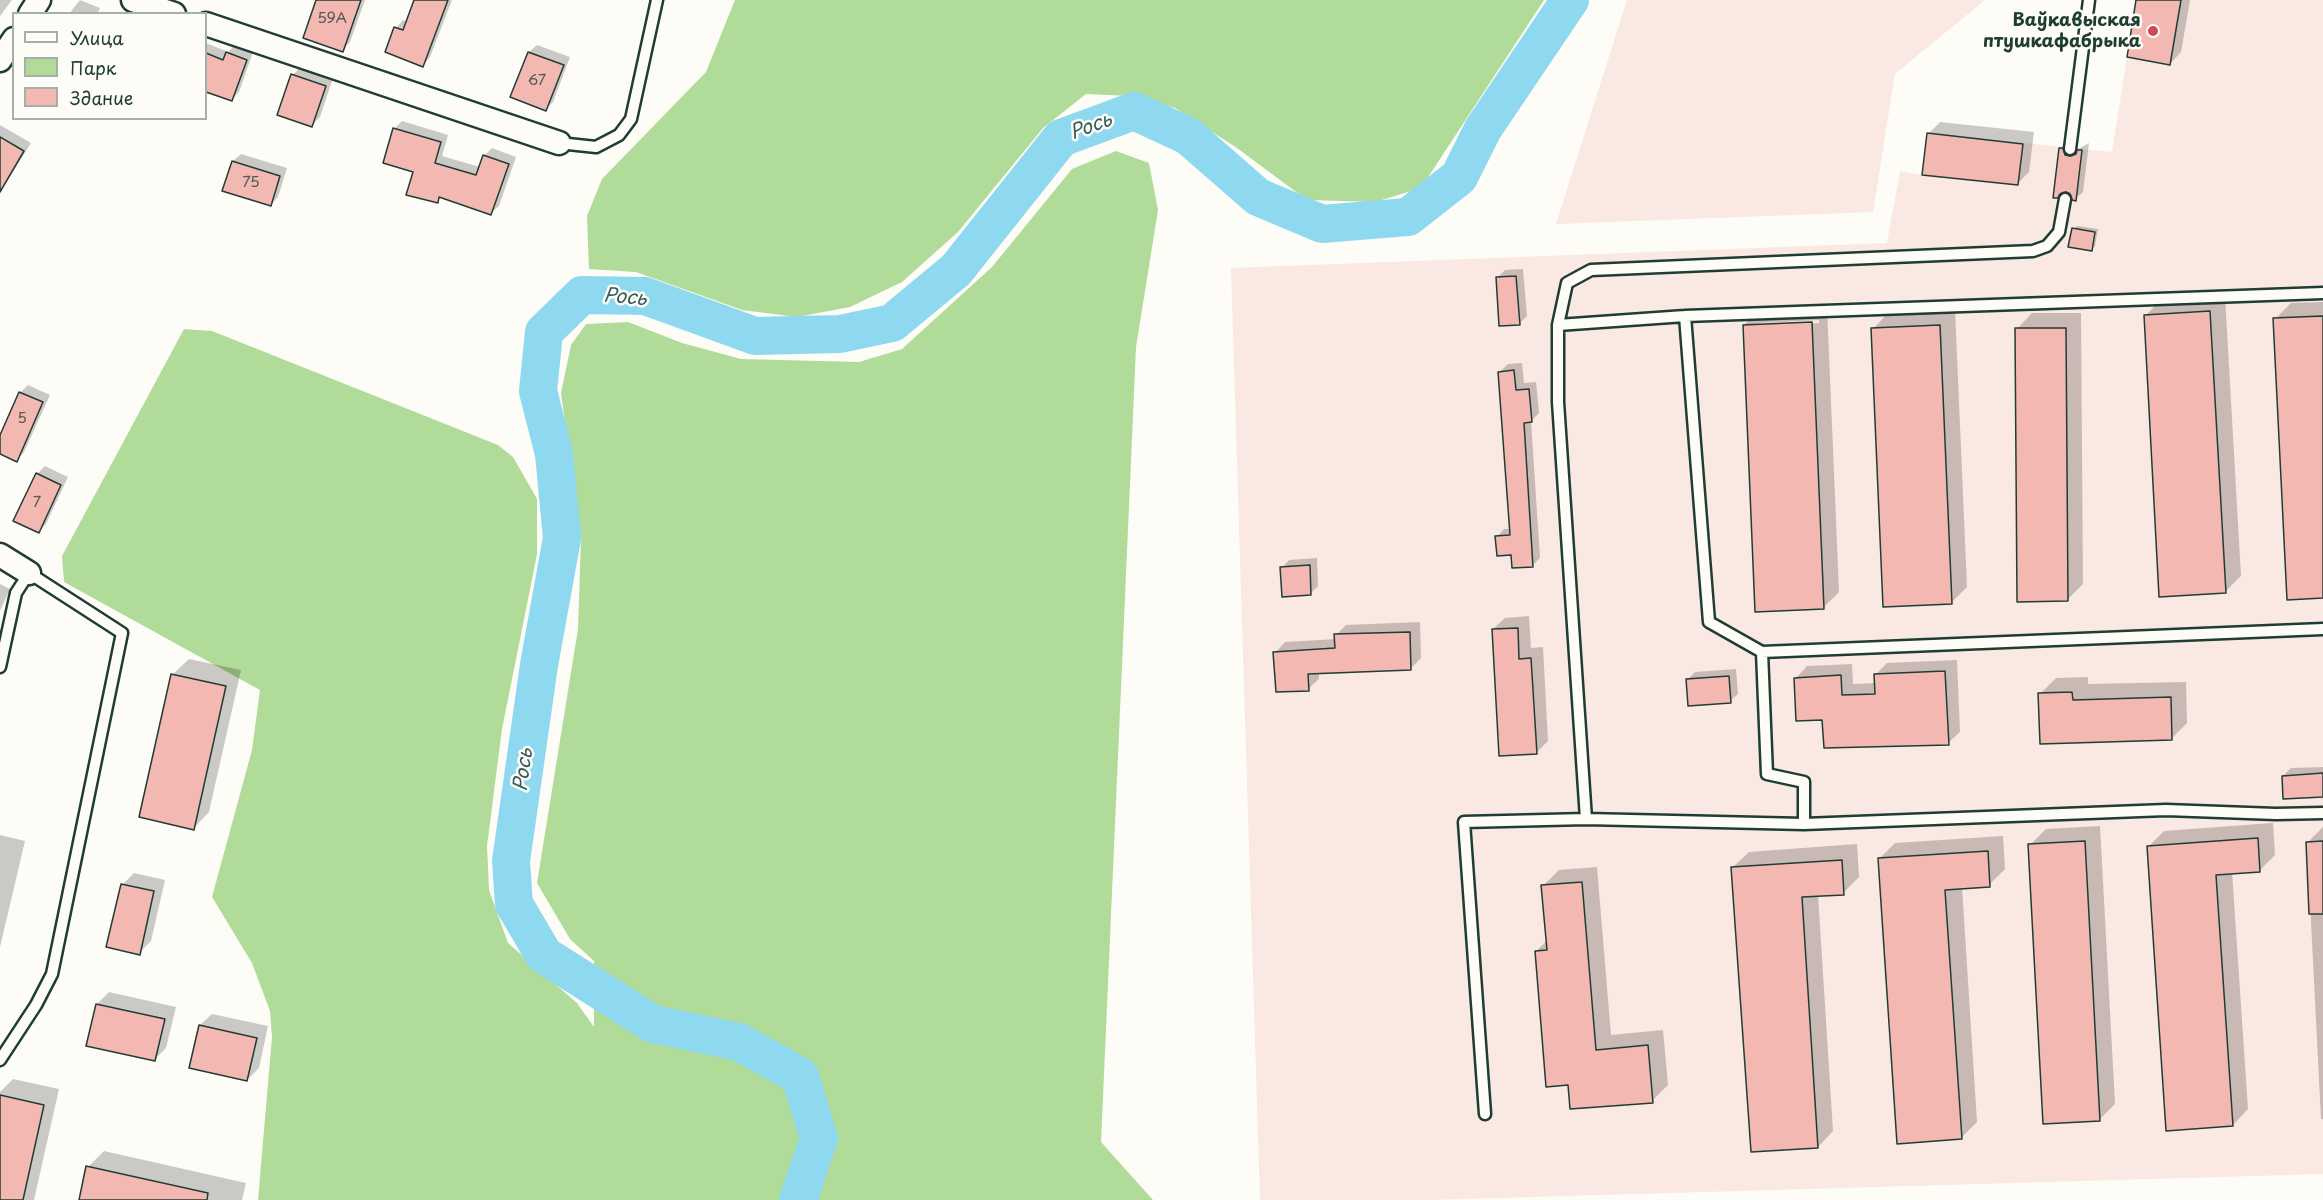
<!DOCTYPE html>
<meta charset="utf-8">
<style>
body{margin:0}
#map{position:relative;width:2323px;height:1200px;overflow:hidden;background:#fdfcf7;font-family:"Playpen Sans",sans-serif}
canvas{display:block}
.legend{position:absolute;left:12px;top:12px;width:195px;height:108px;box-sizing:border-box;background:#fdfcf7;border:2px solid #a4b0a9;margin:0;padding:8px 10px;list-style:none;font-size:18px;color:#1f3d34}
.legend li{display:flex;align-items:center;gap:12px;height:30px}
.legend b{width:30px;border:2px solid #a4b0a9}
</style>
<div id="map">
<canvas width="2323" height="1200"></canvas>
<ul class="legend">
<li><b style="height:8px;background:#fdfcf7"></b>Улица</li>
<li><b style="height:16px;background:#b0db99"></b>Парк</li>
<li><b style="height:16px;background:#f3b8b1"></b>Здание</li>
</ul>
</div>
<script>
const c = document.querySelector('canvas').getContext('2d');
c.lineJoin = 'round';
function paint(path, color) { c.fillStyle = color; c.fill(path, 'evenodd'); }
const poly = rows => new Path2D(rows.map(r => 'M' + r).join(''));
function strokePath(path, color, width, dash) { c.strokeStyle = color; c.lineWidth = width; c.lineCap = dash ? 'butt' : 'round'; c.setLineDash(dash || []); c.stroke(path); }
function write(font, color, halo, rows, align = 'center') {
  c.font = font + ' "Playpen Sans",sans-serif'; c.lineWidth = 5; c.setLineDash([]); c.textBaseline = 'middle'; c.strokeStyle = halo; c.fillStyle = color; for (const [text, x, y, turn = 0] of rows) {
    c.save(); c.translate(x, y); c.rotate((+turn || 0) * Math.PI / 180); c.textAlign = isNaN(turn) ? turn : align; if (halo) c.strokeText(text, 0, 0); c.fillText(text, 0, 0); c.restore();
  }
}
paint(poly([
 [1627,0,1985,0,1895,74,1873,212,1556,224],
 [2136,0,2323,0,2323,1174,1429,1200,1260,1200,1231,268,1887,243,1900,171,1922,175,1927,133,2112,152]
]), '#fae8e2');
paint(poly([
 [735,0,1544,0,1421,188,1375,202,1307,200,1237,148,1175,108,1132,96,1086,94,1043,128,958,232,902,282,850,307,797,317,742,310,636,272,589,269,587,216,602,179,706,72],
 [1116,151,1149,163,1158,210,1136,347,1101,1142,1153,1200,258,1200,272,1037,270,1011,252,963,212,897,252,750,260,690,64,582,62,556,184,329,212,331,498,445,513,457,537,499,537,554,502,729,487,846,489,890,508,943,577,1003,594,1027,594,961,570,939,537,883,578,629,581,539,561,393,571,345,586,324,628,322,682,343,741,359,859,362,902,349,992,267,1072,169]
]), '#b0db99');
paint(poly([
 [0,0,12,0,0,16],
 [80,0,100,8,97,14,69,14],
 [318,0,365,0,350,42,342,50],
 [416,0,452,0,430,57,423,65,396,28,403,20,407,22],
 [2138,0,2190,0,2181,52,2170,64],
 [206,43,228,52,235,45,253,52,239,92,232,99,206,90],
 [537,45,570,57,553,102,546,109,512,96,529,52],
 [300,67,333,78,320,117,312,125,293,75],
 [402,121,448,135,442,156,480,167,484,156,492,148,516,157,499,206,491,213,442,196,437,202,415,171,394,129],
 [1940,122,2034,132,2029,172,2017,184,1928,134],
 [0,125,31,143,0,192],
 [2069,141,2072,147,2078,149,2089,143,2083,192,2075,199,2061,148],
 [241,154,287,168,278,197,270,205,233,161],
 [2077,226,2098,229,2095,246,2091,250,2073,229],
 [1523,269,1527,316,1519,324,1497,278,1505,270],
 [2225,296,2241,576,2225,592,2145,316,2161,300],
 [2323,302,2323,597,2275,319,2291,303],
 [1827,307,1839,592,1823,608,1744,325,1760,309],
 [1819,320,1819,323,1759,326,1759,323],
 [1955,310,1967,587,1951,603,1873,329,1888,313],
 [2032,313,2081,313,2083,584,2067,600,2017,329],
 [1522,363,1524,383,1536,382,1539,413,1531,421,1540,558,1532,566,1513,553,1497,537,1504,529,1511,529,1500,372,1508,364],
 [28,385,50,395,24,452,17,460,0,453,0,439,20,393],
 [45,466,68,477,46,524,39,531,37,474],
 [1317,558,1318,586,1311,593,1282,568,1289,560],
 [0,584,10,589,0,611],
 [1529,616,1531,648,1543,647,1548,741,1536,753,1493,629,1505,618],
 [1420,622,1421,658,1410,669,1319,672,1319,679,1308,689,1275,653,1285,642,1336,639,1336,635,1346,625],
 [189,659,241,670,209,812,194,828,173,674],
 [1957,660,1960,732,1948,743,1824,718,1796,678,1807,666,1852,664,1853,684,1876,683,1875,675,1887,663],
 [1736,669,1738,694,1730,701,1687,680,1695,672],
 [2088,677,2088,684,2186,682,2187,723,2171,739,2040,694,2056,678],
 [2323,767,2323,795,2283,776,2291,768],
 [2273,823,2275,855,2260,870,2232,872,2248,1109,2233,1125,2149,846,2164,831],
 [2100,826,2115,1104,2099,1120,2030,845,2046,829],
 [2323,827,2323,1119,2321,1119,2307,843],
 [0,835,25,841,0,947],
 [2003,836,2005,869,1989,885,1962,887,1977,1122,1961,1138,1879,859,1895,843],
 [1857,844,1859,877,1843,893,1818,895,1833,1131,1818,1147,1733,867,1749,852],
 [1597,867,1611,1035,1663,1030,1668,1085,1652,1101,1570,1084,1536,951,1548,940,1543,886,1559,870],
 [134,873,165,880,151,941,139,953,122,885],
 [109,992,176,1007,166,1048,154,1060,88,1045,97,1004],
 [212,1014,268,1026,259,1068,247,1080,200,1025],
 [13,1079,59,1089,34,1200,0,1200,0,1092],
 [104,1151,246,1183,242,1200,80,1200,88,1167]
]), '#0003');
strokePath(poly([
 [798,1200,819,1138,800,1076,739,1042,653,1024,544,955,514,904,511,861,539,665,562,538,554,454,538,391,544,332,582,295,645,296,755,336,840,334,892,323,956,270,1061,138,1134,111,1188,136,1258,197,1322,224,1408,217,1459,177,1483,129,1570,0]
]), '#8fd9f0', 38);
const building = poly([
 [316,0,361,0,343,52,303,38,316,0],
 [414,0,448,0,423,67,385,52,394,27,403,30,414,0],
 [2136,0,2181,0,2170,65,2127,57,2136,0],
 [226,52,247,60,232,101,206,92,206,53,223,60,226,52],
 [528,52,564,65,546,111,510,97,528,52],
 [291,74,326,86,312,127,277,115,291,74],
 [393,128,441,142,435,163,476,175,483,155,509,164,491,215,439,197,438,203,406,195,413,172,383,163,393,128],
 [1927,133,2023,144,2018,185,1922,175,1927,133],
 [0,137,24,151,0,192,0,137],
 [2059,148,2063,148,2065,155,2070,156,2076,154,2077,150,2082,150,2076,201,2072,200,2070,194,2066,192,2060,194,2058,198,2053,198,2059,148],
 [232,161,280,176,271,206,222,191,232,161],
 [2072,228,2095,232,2092,251,2068,247,2072,228],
 [1516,276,1520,325,1499,326,1496,277,1516,276],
 [2210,311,2226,593,2159,597,2144,315,2210,311],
 [2323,316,2323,598,2287,600,2273,318,2323,316],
 [1812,322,1824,609,1755,612,1743,325,1812,322],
 [1940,325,1952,604,1883,607,1871,328,1940,325],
 [2015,328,2066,328,2068,601,2017,602,2015,328],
 [1514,370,1516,390,1529,389,1532,422,1524,423,1533,567,1512,568,1511,555,1497,556,1495,536,1510,535,1498,372,1514,370],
 [19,392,43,402,17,462,0,454,0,435,19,392],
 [36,473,61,485,39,533,13,521,36,473],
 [1310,565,1311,595,1282,597,1280,567,1310,565],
 [1518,628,1519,659,1531,658,1537,754,1499,756,1492,629,1518,628],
 [1410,632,1411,670,1308,674,1309,691,1276,692,1273,652,1335,648,1334,634,1410,632],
 [1945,671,1949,745,1824,748,1822,720,1796,721,1794,678,1841,675,1842,695,1875,694,1874,674,1945,671],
 [171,674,226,686,194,830,139,817,171,674],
 [1729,676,1731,703,1688,706,1686,679,1729,676],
 [2072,692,2073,700,2171,697,2172,740,2040,744,2038,693,2072,692],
 [2323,773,2323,797,2283,799,2282,776,2323,773],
 [2258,838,2260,872,2216,875,2233,1126,2166,1131,2147,846,2258,838],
 [2085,841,2100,1121,2043,1124,2028,844,2085,841],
 [2323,841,2323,914,2309,914,2306,842,2323,841],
 [1988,851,1990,887,1945,890,1962,1139,1897,1144,1878,858,1988,851],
 [1842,860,1844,895,1802,897,1818,1148,1751,1152,1731,867,1842,860],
 [1582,882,1596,1050,1648,1045,1653,1103,1570,1109,1568,1085,1546,1087,1535,951,1547,950,1541,885,1582,882],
 [121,884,154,891,140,955,106,947,121,884],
 [96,1004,165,1019,155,1061,86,1046,96,1004],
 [199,1025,257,1038,247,1081,189,1068,199,1025],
 [0,1095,44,1105,23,1200,0,1200,0,1095],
 [86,1166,208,1193,207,1200,79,1200,86,1166]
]);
paint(building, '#f3b8b1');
strokePath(building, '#1f3d34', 1.5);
const lane = poly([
 [559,143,596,147,619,135,631,119,657,0],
 [2070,149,2089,0],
 [1685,316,1709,622,1762,652],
 [1558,325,1685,316,2323,293],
 [0,667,16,593,29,573,122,633,52,974,36,1005,0,1060],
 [1586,819,1558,402,1558,325,1567,283,1591,270,2033,251,2047,246,2059,232,2065,199],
 [1804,824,1804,782,1767,774,1762,652,2323,629],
 [1485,1114,1464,822,1586,819,1804,824,2166,810,2276,814,2323,813]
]);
const street = poly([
 [133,0,174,14],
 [30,14,39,0],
 [206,24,559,143],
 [0,60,14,39],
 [0,555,29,573]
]);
strokePath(lane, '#1f3d34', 15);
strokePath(street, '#1f3d34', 27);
strokePath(lane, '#fdfcf7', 10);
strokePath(street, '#fdfcf7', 22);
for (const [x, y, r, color] of [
 [2153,31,6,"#d1495b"]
]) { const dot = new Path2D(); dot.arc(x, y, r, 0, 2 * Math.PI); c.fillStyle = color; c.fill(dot); strokePath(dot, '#fdfcf7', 2); }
write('15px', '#545c53', null, [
 ["59А",332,19],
 ["67",537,81],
 ["75",251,183],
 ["5",22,419],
 ["7",37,503]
]);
write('bold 18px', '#1f3d34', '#fdfcf7', [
 ["Ваўкавыская",2141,21],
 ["птушкафабрыка",2141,42]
], 'right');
write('italic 20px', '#355c5a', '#fdfcf7', [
 ["Рось",1091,127,-20],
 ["Рось",625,298,5],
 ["Рось",524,770,-82]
]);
</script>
